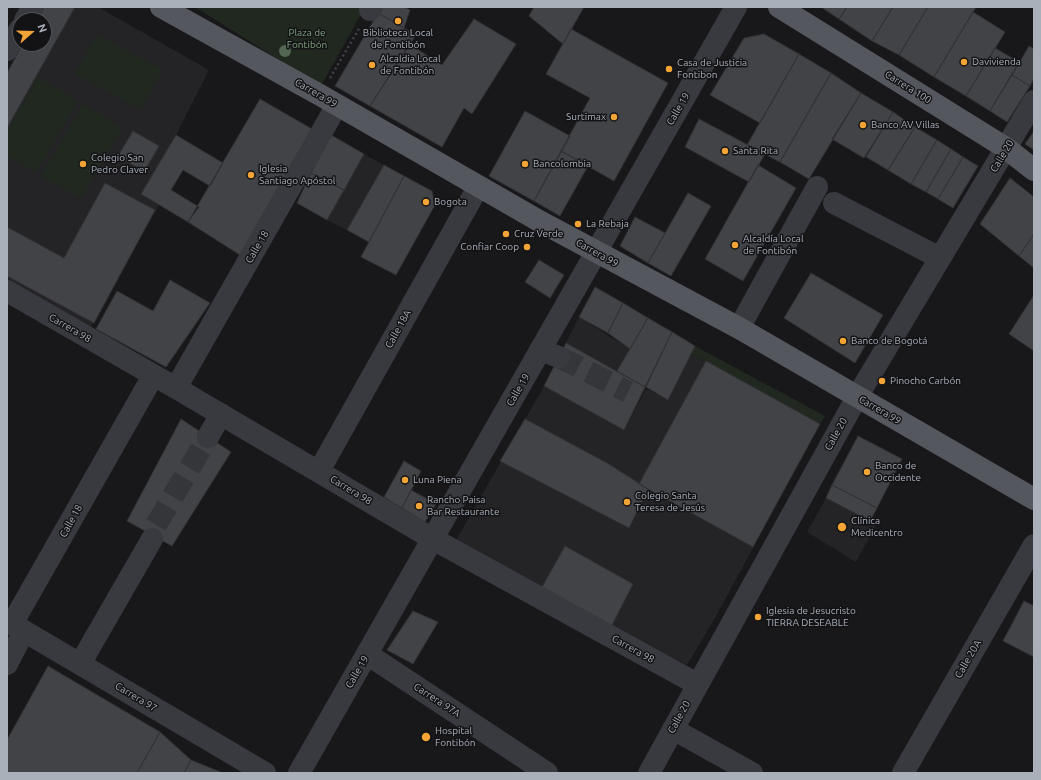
<!DOCTYPE html>
<meta charset="utf-8">
<style>
body{margin:0}
#map{position:relative;width:1041px;height:780px;overflow:hidden;background:#18181a;font-family:Ubuntu,sans-serif}
canvas{display:block}
.frame{position:absolute;inset:0;border:8px solid #aab0ba;pointer-events:none}
.north{position:absolute;left:12px;top:12px;width:40px;height:40px;box-sizing:border-box;background:#131315;border:1px solid #4f5257;border-radius:50%;rotate:70deg;font-size:11px;font-weight:700;line-height:16px;text-align:center;color:#aab0ba}
.north::after{content:'';display:block;margin:auto;width:14px;height:18px;background:#f4a536;clip-path:polygon(50% 0,100% 100%,50% 72%,0 100%)}
</style>
<div id="map">
<canvas width="1041" height="780"></canvas>
<div class="frame"></div>
<div class="north">N</div>
</div>
<script>
const c = document.querySelector('canvas').getContext('2d');
c.lineJoin = 'round';
function paint(path, color) { c.fillStyle = color; c.fill(path, 'evenodd'); }
const poly = rows => new Path2D(rows.map(r => 'M' + r).join(''));
function strokePath(path, color, width, dash) { c.strokeStyle = color; c.lineWidth = width; c.lineCap = dash ? 'butt' : 'round'; c.setLineDash(dash || []); c.stroke(path); }
function write(font, color, halo, rows, align = 'center') {
  c.font = font + ' Ubuntu,sans-serif'; c.lineWidth = 3; c.setLineDash([]); c.textBaseline = 'middle'; c.strokeStyle = halo; c.fillStyle = color; for (const [text, x, y, turn = 0] of rows) {
    c.save(); c.translate(x, y); c.rotate((+turn || 0) * Math.PI / 180); c.textAlign = isNaN(turn) ? turn : align; if (halo) c.strokeText(text, 0, 0); c.fillText(text, 0, 0); c.restore();
  }
}
paint(poly([
 [44,7,98,7,209,70,176,135,141,194,159,205,89,330,7,284,7,73,23,44,44,44],
 [364,154,384,165,347,230,327,220],
 [579,317,630,349,617,371,566,343],
 [691,354,820,424,715,618,687,665,611,627,455,542,544,386,624,430,646,389,668,399],
 [826,498,877,523,856,562,807,532]
]), '#242427');
paint(poly([
 [195,7,365,7,321,86],
 [97,34,163,70,141,110,75,74],
 [38,77,78,101,36,173,7,156,7,131],
 [83,104,123,128,81,199,41,176],
 [695,346,825,416,820,424,691,354]
]), '#202820');
const building = poly([
 [44,7,75,7,7,128,7,73,23,44,44,44,44,20,37,20,44,7],
 [383,7,404,7,410,10,404,28,378,13,383,7],
 [534,7,584,7,563,44,529,16,534,7],
 [821,7,847,7,839,19,821,7],
 [847,7,893,7,872,41,839,19,847,7],
 [893,7,928,7,899,55,872,41,893,7],
 [928,7,976,7,934,77,899,55,928,7],
 [973,12,1005,32,966,96,934,77,973,12],
 [378,13,416,35,370,106,335,86,378,13],
 [474,19,516,44,472,114,464,108,442,147,370,106,409,44,442,65,474,19],
 [571,29,668,83,614,181,561,151,590,98,546,74,571,29],
 [764,34,799,54,760,123,710,95,744,38,764,34],
 [1029,46,1034,49,1034,78,1030,86,1012,75,1029,46],
 [995,48,1019,62,990,111,966,96,995,48],
 [799,54,831,73,780,162,747,145,799,54],
 [831,73,861,93,809,179,780,162,831,73],
 [1012,75,1030,86,1007,122,990,111,1012,75],
 [861,93,893,112,864,158,832,139,861,93],
 [260,99,312,129,240,255,188,222,260,99],
 [525,111,570,136,534,201,489,176,525,111],
 [893,112,915,127,888,170,866,157,893,112],
 [699,119,765,154,749,182,685,147,699,119],
 [915,127,937,140,911,184,888,170,915,127],
 [133,131,159,146,144,172,118,156,133,131],
 [1034,131,1034,150,1025,144,1034,131],
 [176,135,223,163,210,186,183,170,171,190,199,207,188,222,141,194,176,135],
 [331,135,364,154,344,190,311,173,331,135],
 [937,140,951,149,926,192,911,184,937,140],
 [951,149,963,157,938,199,926,192,951,149],
 [561,151,588,166,560,216,534,201,561,151],
 [963,157,978,166,953,208,938,199,963,157],
 [384,165,404,176,369,242,347,230,384,165],
 [758,165,796,188,743,281,705,259,758,165],
 [311,173,344,190,327,220,297,203,311,173],
 [404,176,432,191,435,205,396,275,361,257,404,176],
 [1010,178,1034,197,1034,234,1019,256,980,224,1010,178],
 [105,183,155,210,94,323,7,276,7,227,64,258,105,183],
 [688,193,711,206,671,276,648,263,688,193],
 [635,217,665,233,648,263,620,246,635,217],
 [1034,234,1034,268,1019,256,1034,234],
 [539,260,564,275,550,298,525,282,539,260],
 [811,273,883,315,855,363,784,318,811,273],
 [170,280,210,303,166,367,96,329,117,291,153,311,170,280],
 [595,287,623,303,608,333,579,317,595,287],
 [1034,295,1034,351,1009,334,1034,295],
 [623,303,648,318,630,349,608,333,623,303],
 [648,318,672,332,645,387,617,371,648,318],
 [672,332,695,346,668,400,646,387,672,332],
 [566,343,645,387,624,430,544,386,566,343],
 [706,361,820,424,753,547,639,484,706,361],
 [181,419,231,452,172,546,127,521,181,419],
 [525,419,607,463,648,489,629,528,500,461,525,419],
 [858,436,902,459,877,508,832,485,858,436],
 [404,461,421,471,402,508,384,497,404,461],
 [832,485,877,508,870,521,826,498,832,485],
 [411,490,436,504,425,522,402,508,411,490],
 [565,546,633,584,611,627,541,589,565,546],
 [1024,601,1034,606,1034,657,1003,641,1024,601],
 [413,611,438,622,413,664,387,650,413,611],
 [48,666,160,732,137,773,7,773,7,740,48,666],
 [160,732,191,760,184,773,137,773,160,732],
 [191,760,223,773,184,773,191,760]
]);
paint(building, '#424347');
strokePath(building, '#323236', 1);
strokePath(poly([
 [559,357,628,392],
 [156,525,208,437]
]), '#35363a', 22, [22, 11]);
strokePath(poly([
 [330,78,360,27]
]), '#3f4146', 2.5, [2, 3]);
strokePath(poly([
 [370,10,372,7],
 [25,20,33,7],
 [7,50,20,29],
 [834,203,940,258],
 [7,291,176,388,433,539,697,684],
 [739,328,817,187],
 [540,350,559,357],
 [176,388,337,105],
 [208,437,221,414],
 [319,471,478,187],
 [7,621,265,773],
 [12,624,153,376],
 [367,654,547,773],
 [7,664,24,631],
 [80,664,152,539],
 [673,729,752,773],
 [299,773,736,7],
 [649,773,857,397,1034,101],
 [903,773,1034,545]
]), '#393a3f', 22);
strokePath(poly([
 [161,7,320,95,541,222,739,328,1034,499],
 [779,7,1006,148,1034,170]
]), '#55575e', 22);
c.fillStyle = '#526653';
for (const [x, y] of [
 [285,51]
]) { c.beginPath(); c.arc(x, y, 6, 0, 2 * Math.PI); c.fill(); }
for (const [x, y, r, color] of [
 [398,21,4,"#f4a536"],
 [964,62,4,"#f4a536"],
 [372,65,4,"#f4a536"],
 [669,69,4,"#f4a536"],
 [614,117,4,"#f4a536"],
 [863,125,4,"#f4a536"],
 [725,151,4,"#f4a536"],
 [83,164,4,"#f4a536"],
 [525,164,4,"#f4a536"],
 [251,175,4,"#f4a536"],
 [426,202,4,"#f4a536"],
 [578,224,4,"#f4a536"],
 [506,234,4,"#f4a536"],
 [735,245,4,"#f4a536"],
 [527,247,4,"#f4a536"],
 [843,341,4,"#f4a536"],
 [882,381,4,"#f4a536"],
 [867,472,4,"#f4a536"],
 [405,480,4,"#f4a536"],
 [627,502,4,"#f4a536"],
 [419,506,4,"#f4a536"],
 [842,527,5,"#f4a536"],
 [758,617,4,"#f4a536"],
 [426,737,5,"#f4a536"]
]) { const dot = new Path2D(); dot.arc(x, y, r, 0, 2 * Math.PI); c.fillStyle = color; c.fill(dot); strokePath(dot, '#131315', 1.5); }
write('10px', '#81a581', '#131315', [
 ["Plaza de",307,33],
 ["Fontibón",307,45]
]);
write('10px', '#aab0ba', '#131315', [
 ["Biblioteca Local",398,33,"center"],
 ["de Fontibón",398,45,"center"],
 ["Alcaldia Local",380,59],
 ["de Fontibón",380,71],
 ["Davivienda",972,62],
 ["Casa de Justicia",677,63],
 ["Fontibon",677,75],
 ["Surtimax",606,117,"right"],
 ["Banco AV Villas",871,125],
 ["Santa Rita",733,151],
 ["Colegio San",91,158],
 ["Pedro Claver",91,170],
 ["Bancolombia",533,164],
 ["Iglesia",259,169],
 ["Santiago Apóstol",259,181],
 ["Bogota",434,202],
 ["La Rebaja",586,224],
 ["Cruz Verde",514,234],
 ["Alcaldía Local",743,239],
 ["de Fontibón",743,251],
 ["Confiar Coop",519,247,"right"],
 ["Banco de Bogotá",851,341],
 ["Pinocho Carbón",890,381],
 ["Banco de",875,466],
 ["Occidente",875,478],
 ["Luna Piena",413,480],
 ["Colegio Santa",635,496],
 ["Teresa de Jesús",635,508],
 ["Rancho Paisa",427,500],
 ["Bar Restaurante",427,512],
 ["Clínica",851,521],
 ["Medicentro",851,533],
 ["Iglesia de Jesucristo",766,611],
 ["TIERRA DESEABLE",766,623],
 ["Hospital",435,731],
 ["Fontibón",435,743]
], 'left');
write('10px', '#aab0ba', '#131315', [
 ["Carrera 100",908,87,32],
 ["Carrera 99",316,93,30],
 ["Calle 19",678,109,-60],
 ["Calle 20",1002,156,-59],
 ["Calle 18",257,247,-60],
 ["Carrera 99",597,253,29],
 ["Carrera 98",70,328,30],
 ["Calle 18A",398,329,-61],
 ["Calle 19",518,390,-60],
 ["Carrera 99",880,410,30],
 ["Calle 20",836,434,-61],
 ["Carrera 98",351,490,31],
 ["Calle 18",71,521,-61],
 ["Carrera 98",633,649,29],
 ["Calle 20A",968,659,-60],
 ["Calle 19",357,672,-60],
 ["Carrera 97",136,697,31],
 ["Carrera 97A",437,700,33],
 ["Calle 20",679,717,-61]
]);
</script>
